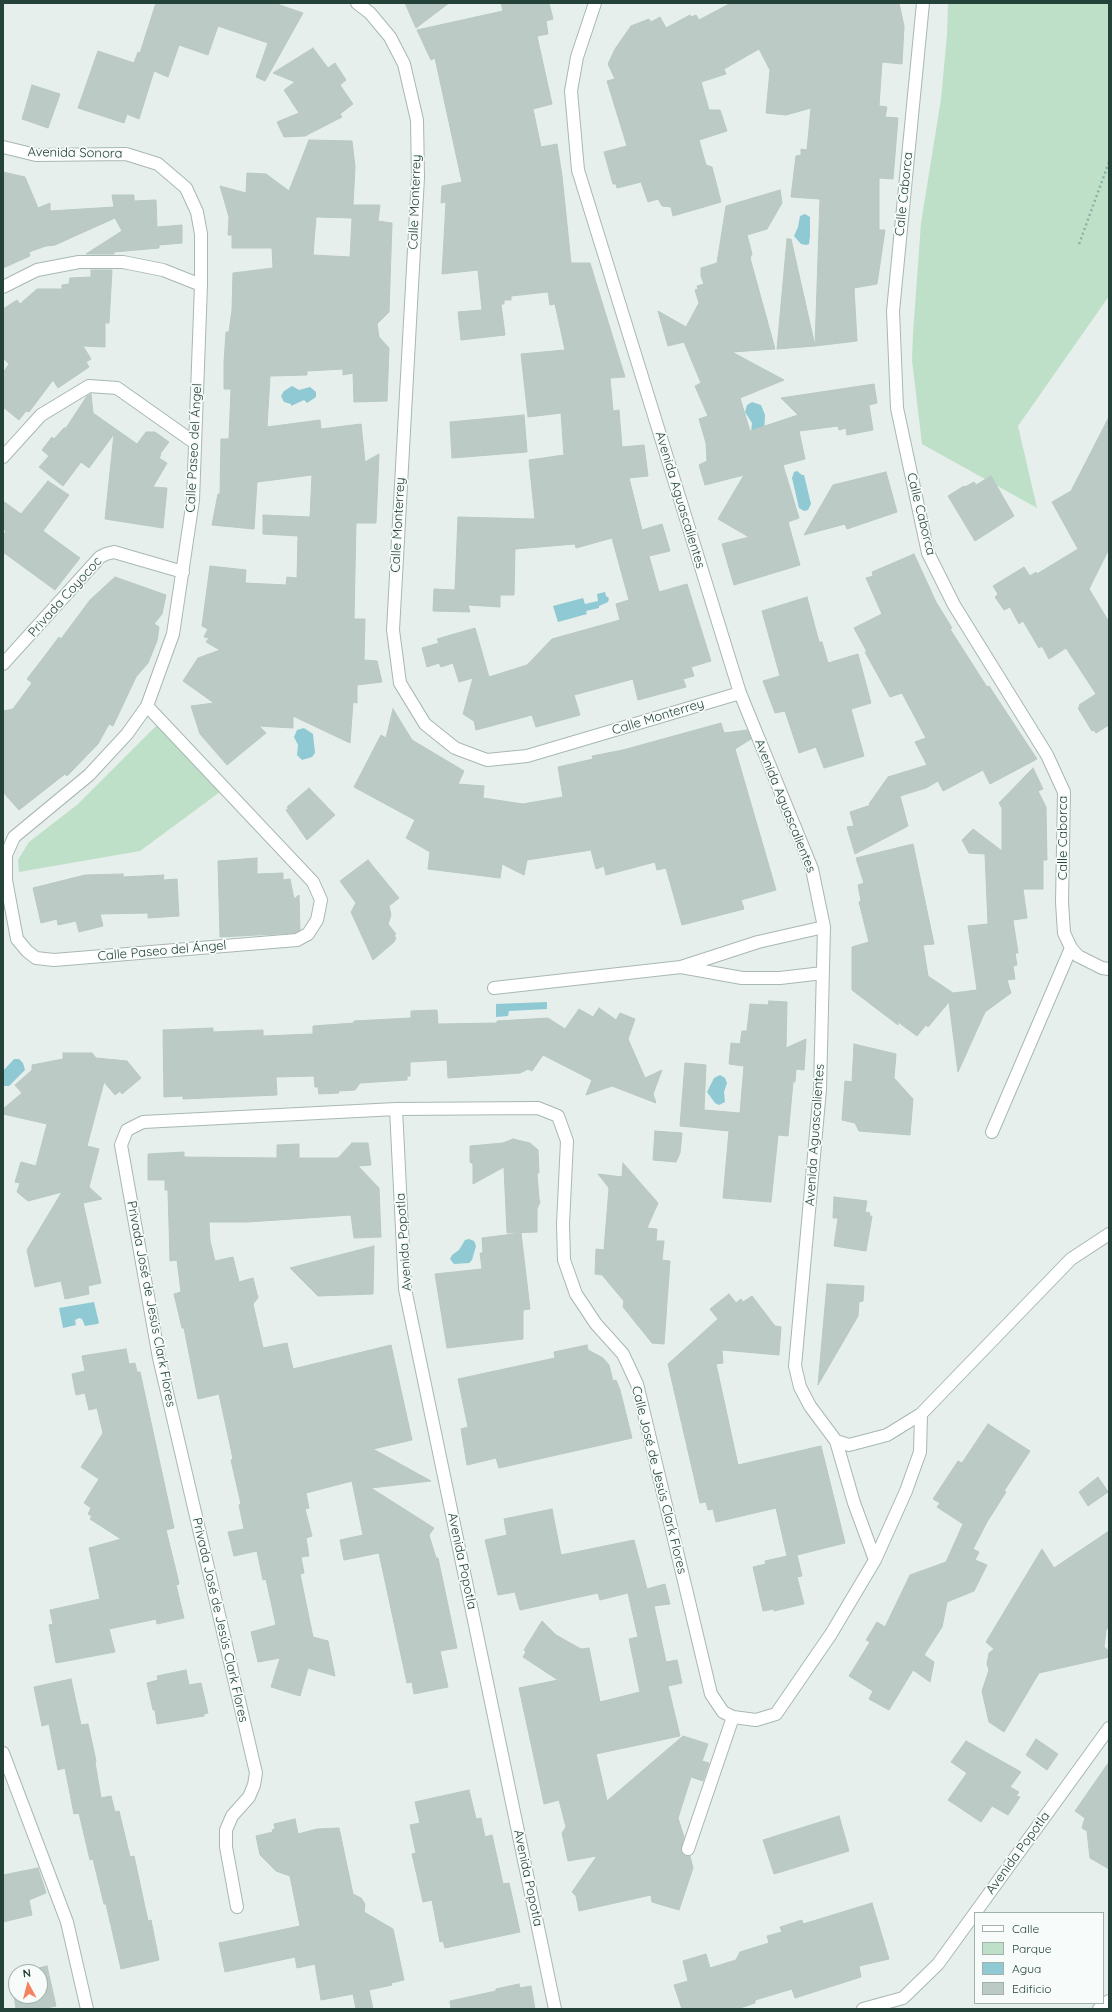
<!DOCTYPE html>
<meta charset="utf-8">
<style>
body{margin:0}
#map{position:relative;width:1112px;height:2012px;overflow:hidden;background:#e6efeb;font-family:Quicksand,sans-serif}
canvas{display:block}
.frame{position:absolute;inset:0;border:4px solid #24423a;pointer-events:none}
.legend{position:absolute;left:974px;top:1912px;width:130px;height:92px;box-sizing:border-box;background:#f7fbf9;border:1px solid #a3b1ad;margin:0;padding:5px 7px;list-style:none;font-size:12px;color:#24423a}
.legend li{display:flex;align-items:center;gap:8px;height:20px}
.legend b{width:20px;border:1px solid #a3b1ad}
.north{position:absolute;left:8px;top:1964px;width:40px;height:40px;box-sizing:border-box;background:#f7fbf9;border:1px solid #a3b1ad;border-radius:50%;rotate:353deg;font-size:11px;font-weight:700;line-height:16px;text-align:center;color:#24423a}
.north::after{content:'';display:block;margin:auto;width:14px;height:18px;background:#f4845f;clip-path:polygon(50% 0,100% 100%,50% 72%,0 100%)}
</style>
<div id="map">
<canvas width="1112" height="2012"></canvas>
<div class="frame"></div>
<ul class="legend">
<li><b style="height:5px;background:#fff"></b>Calle</li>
<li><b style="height:11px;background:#bfe0c8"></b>Parque</li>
<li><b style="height:11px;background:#8ec9d4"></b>Agua</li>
<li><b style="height:11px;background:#bbcac4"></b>Edificio</li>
</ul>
<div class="north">N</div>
</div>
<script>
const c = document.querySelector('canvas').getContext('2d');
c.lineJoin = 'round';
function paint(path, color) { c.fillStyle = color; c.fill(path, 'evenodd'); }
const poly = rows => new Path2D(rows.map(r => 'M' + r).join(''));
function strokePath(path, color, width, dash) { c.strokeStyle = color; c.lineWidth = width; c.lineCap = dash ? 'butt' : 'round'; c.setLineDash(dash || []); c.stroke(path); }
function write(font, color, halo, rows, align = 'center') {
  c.font = font + ' Quicksand,sans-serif'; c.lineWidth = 3.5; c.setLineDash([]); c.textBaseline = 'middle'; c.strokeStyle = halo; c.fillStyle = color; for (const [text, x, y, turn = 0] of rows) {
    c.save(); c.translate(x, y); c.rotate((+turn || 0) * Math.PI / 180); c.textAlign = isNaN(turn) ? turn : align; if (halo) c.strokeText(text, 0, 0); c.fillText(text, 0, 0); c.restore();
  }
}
paint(poly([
 [948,3,1109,3,1109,296,1018,426,1037,508,922,444,912,360,913,333,921,223,941,99,947,35],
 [158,724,220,792,140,851,19,872,18,860,29,842,78,804]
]), '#bfe0c8');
paint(poly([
 [805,214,810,217,810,236,809,244,806,245,801,244,794,236,798,227,800,216],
 [292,386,299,390,310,387,316,392,316,397,307,403,304,400,291,406,291,404,284,402,281,396,284,391],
 [752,402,761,405,765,415,764,433,751,433,752,423,745,412,747,405],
 [797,471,802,475,804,475,811,504,808,510,804,511,799,508,792,478,794,472],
 [605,592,606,596,609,598,608,602,599,606,599,608,586,611,587,614,558,622,553,606,583,598,585,604,598,601,597,594],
 [304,728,313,734,315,753,312,757,302,760,297,755,298,745,294,737,297,730],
 [547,1002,547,1009,509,1011,508,1016,496,1017,496,1004],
 [14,1059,19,1059,23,1063,25,1070,9,1086,3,1086,3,1071],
 [720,1075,725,1078,727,1083,724,1092,725,1102,719,1105,715,1103,707,1092,714,1078],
 [469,1239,474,1241,476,1246,472,1260,469,1263,454,1264,450,1259,452,1255,459,1250,465,1240],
 [94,1302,99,1323,97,1324,85,1326,82,1319,79,1318,75,1320,76,1325,63,1328,59,1308]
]), '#8ec9d4');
const building = poly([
 [156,3,274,3,303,13,265,81,256,77,268,43,218,26,208,55,179,45,168,77,154,71,139,119,127,114,124,123,78,108,98,51,134,63,138,52,140,53,156,3],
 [405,3,449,3,416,28,405,3],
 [501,3,549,3,553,19,546,21,548,34,537,36,552,104,533,109,541,147,557,144,562,176,571,263,590,263,625,377,610,378,613,411,619,410,622,447,644,445,648,476,629,478,642,530,662,524,670,551,649,556,659,592,687,584,711,661,691,667,694,676,683,679,686,687,638,700,633,679,574,695,580,715,536,727,532,715,476,730,474,721,463,714,473,678,459,682,453,663,441,667,439,663,427,667,422,648,439,643,437,639,475,628,489,677,527,665,552,639,620,620,616,604,629,600,612,538,576,548,575,544,515,549,514,595,500,595,500,607,468,605,470,612,433,611,434,589,455,590,458,517,535,519,529,460,564,455,561,413,528,417,521,354,565,350,555,304,550,305,548,292,511,296,511,300,504,300,504,304,501,304,505,335,461,340,458,312,482,310,478,270,442,274,446,202,441,203,442,186,462,182,435,58,431,60,417,30,503,11,501,3],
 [731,3,899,3,904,26,902,64,882,62,879,106,887,107,885,117,898,118,893,179,879,178,879,230,885,230,877,284,854,288,857,341,815,346,820,199,791,197,796,156,801,155,801,149,807,150,811,108,786,115,766,113,770,70,759,49,724,69,726,74,701,82,709,110,720,110,727,131,699,140,706,165,712,167,721,202,673,216,671,207,662,206,658,199,648,202,641,182,617,188,616,184,613,184,604,152,627,146,607,81,615,79,608,64,615,49,631,26,649,19,651,22,660,17,666,28,690,15,691,17,696,15,699,20,731,3],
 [313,48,328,68,335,63,346,80,340,85,353,104,340,114,342,117,305,136,284,137,277,122,299,113,284,90,295,82,273,73,313,48],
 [32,85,60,94,48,128,22,119,32,85],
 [309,140,352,141,355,167,353,205,380,205,378,221,392,223,389,312,377,324,379,337,389,348,387,401,354,402,353,373,343,375,343,369,307,371,307,375,270,376,267,427,320,420,321,429,361,424,365,462,379,454,376,523,356,523,354,619,365,619,364,660,377,661,382,682,357,685,357,703,353,702,350,743,293,716,293,728,259,726,266,733,227,765,200,734,191,706,214,703,183,681,198,658,220,650,206,642,209,638,204,637,208,629,202,626,210,566,246,570,245,583,286,585,287,577,297,578,298,536,263,534,263,515,310,517,312,475,257,482,254,529,212,525,218,494,220,494,221,439,229,439,231,389,224,389,224,363,226,332,229,332,232,310,233,273,273,268,272,248,232,248,232,235,228,235,229,217,220,186,246,193,247,173,266,174,289,191,309,140],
 [316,217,352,218,350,257,313,255,316,217],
 [3,172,25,177,38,208,50,203,50,211,114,207,112,195,134,195,134,201,156,200,157,227,182,225,182,243,159,245,159,248,114,252,114,254,86,254,122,231,115,218,55,245,46,246,29,252,30,256,3,268,3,172],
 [780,190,782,203,767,229,747,235,752,254,750,258,775,349,732,352,784,380,740,398,750,431,798,415,781,398,874,384,877,403,869,405,873,430,847,435,846,428,839,430,838,426,799,431,805,459,783,465,799,518,788,522,800,565,734,585,722,544,749,537,718,519,744,475,705,485,699,465,707,461,706,443,699,419,708,416,695,386,701,383,684,342,668,346,658,311,686,327,699,303,695,290,698,289,697,286,704,284,701,276,701,268,717,263,726,206,780,190],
 [787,239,791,239,815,346,777,349,787,239],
 [91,270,112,270,109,323,105,323,105,347,83,346,91,359,86,362,89,367,58,388,53,380,29,412,26,411,19,420,3,407,3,373,9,364,3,358,3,309,17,300,20,304,37,289,62,289,62,285,69,284,70,278,91,277,91,270],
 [91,394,93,413,137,444,146,432,155,432,169,442,160,454,161,455,159,458,167,463,153,487,167,488,163,528,105,519,114,434,89,468,81,462,63,486,39,467,49,456,42,450,52,437,54,439,64,428,66,428,87,396,91,394],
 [524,415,527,452,452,458,450,422,524,415],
 [1109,417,1109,549,1089,589,1109,622,1109,725,1096,733,1094,730,1092,731,1078,708,1080,707,1079,705,1096,694,1066,648,1049,659,1042,646,1039,648,1023,621,1019,624,1010,607,1004,610,995,597,998,594,993,586,1024,567,1030,576,1036,572,1037,574,1078,549,1052,502,1071,491,1109,417],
 [886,472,897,512,847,529,845,524,804,535,833,485,886,472],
 [991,476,1014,516,975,541,948,496,964,486,965,487,974,482,976,485,991,476],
 [48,481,69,495,43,531,80,558,55,590,3,552,3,536,6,531,3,529,3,501,21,514,48,481],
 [914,554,936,602,952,628,950,629,987,687,989,686,1037,759,990,784,983,770,943,791,938,781,926,788,900,796,908,826,855,854,847,827,854,826,850,812,871,805,869,804,888,777,927,765,915,742,926,738,902,693,890,697,865,652,867,652,854,628,882,614,866,578,873,576,872,572,914,554],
 [115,577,166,595,162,614,154,624,159,627,157,641,148,663,136,677,113,726,109,724,98,744,67,776,65,774,19,810,3,792,3,711,13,709,32,683,27,679,47,653,59,637,61,639,90,600,115,577],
 [807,597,819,642,822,642,828,663,858,654,871,703,851,709,864,756,824,768,816,747,799,753,785,711,775,713,763,681,780,676,762,611,807,597],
 [393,709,412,740,464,771,458,784,484,786,483,798,523,804,563,797,558,767,593,759,592,756,623,750,721,723,724,733,747,730,751,739,735,749,776,890,741,900,744,909,682,925,666,868,657,870,655,862,606,875,604,866,596,869,591,850,527,860,524,875,502,864,500,878,428,869,430,852,406,838,415,820,354,787,381,735,386,738,393,709],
 [1033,768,1043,789,1038,791,1046,807,1047,860,1043,860,1043,889,1023,889,1027,918,1013,920,1018,953,1015,953,1017,965,1013,966,1015,979,1007,980,1011,993,985,1012,958,1072,949,1002,928,1027,926,1025,917,1036,898,1022,898,1025,852,990,852,947,869,942,859,902,861,901,858,885,864,883,856,858,913,844,934,944,923,945,928,976,953,993,977,990,968,926,988,924,985,854,969,853,962,840,973,829,1002,851,1002,808,999,803,1033,768],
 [309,788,335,815,307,840,286,810,289,808,287,807,309,788],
 [257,858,257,874,283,873,283,880,290,879,294,899,299,895,300,930,295,933,220,937,218,861,257,858],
 [368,860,399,898,389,906,391,915,388,924,396,934,394,935,396,938,394,942,373,960,351,912,356,903,340,881,368,860],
 [123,874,123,877,164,875,163,880,177,879,179,916,148,918,148,913,100,914,103,926,79,932,76,921,58,925,57,919,41,923,33,888,85,875,123,874],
 [769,1001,787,1002,786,1048,806,1039,804,1070,796,1069,795,1082,793,1082,788,1136,778,1135,771,1202,723,1198,729,1131,680,1126,685,1063,706,1065,704,1110,740,1113,744,1066,729,1064,731,1043,740,1044,742,1031,747,1031,750,1004,768,1005,769,1001],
 [599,1008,616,1020,620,1013,635,1019,628,1039,645,1078,662,1070,653,1094,656,1103,612,1086,586,1095,592,1080,543,1055,532,1071,528,1069,520,1073,448,1078,447,1060,410,1062,410,1076,407,1076,407,1080,360,1083,355,1090,338,1091,339,1093,319,1094,318,1087,315,1087,314,1076,276,1077,277,1095,183,1099,183,1096,164,1097,163,1030,213,1028,213,1032,263,1030,263,1036,313,1034,313,1026,354,1023,354,1021,411,1018,411,1011,437,1010,438,1024,497,1023,497,1021,548,1018,565,1029,579,1009,593,1017,599,1008],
 [854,1044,896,1054,894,1078,913,1099,910,1135,859,1131,855,1123,842,1120,845,1081,852,1082,854,1044],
 [63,1053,92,1053,96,1058,127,1061,141,1078,122,1094,120,1091,115,1095,104,1082,87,1146,99,1149,89,1187,102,1199,83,1203,101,1283,88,1286,89,1294,65,1299,61,1281,35,1287,27,1250,62,1192,28,1201,17,1192,20,1183,15,1182,21,1162,36,1166,47,1124,3,1114,3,1109,22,1093,15,1085,32,1070,32,1065,63,1059,63,1053],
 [655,1131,682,1133,680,1153,676,1162,653,1160,655,1131],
 [513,1139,530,1143,538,1150,539,1173,537,1173,539,1199,540,1202,537,1209,537,1232,507,1233,504,1167,473,1184,473,1164,470,1162,470,1146,503,1143,513,1139],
 [352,1143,368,1143,371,1165,358,1166,379,1188,381,1237,354,1238,351,1215,248,1222,209,1222,210,1241,215,1261,233,1257,239,1282,253,1278,258,1298,253,1304,263,1348,287,1343,293,1369,391,1345,412,1440,373,1449,431,1481,371,1488,434,1528,429,1535,436,1558,438,1558,457,1648,440,1651,448,1687,414,1694,412,1682,407,1683,379,1553,344,1560,340,1540,363,1535,352,1481,306,1493,309,1508,305,1509,312,1536,306,1538,309,1556,301,1557,304,1573,300,1574,313,1637,328,1641,335,1676,308,1668,300,1696,271,1687,280,1658,258,1662,251,1632,276,1625,266,1579,263,1580,257,1551,234,1556,228,1532,244,1529,239,1505,241,1504,231,1460,233,1459,219,1394,198,1399,184,1328,182,1328,174,1294,181,1292,177,1260,170,1261,168,1190,165,1190,165,1180,148,1180,148,1154,184,1152,184,1157,277,1158,277,1145,299,1144,299,1158,338,1158,352,1143],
 [623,1163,658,1203,647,1228,657,1229,656,1241,664,1241,662,1260,670,1261,664,1344,652,1343,623,1307,624,1301,602,1275,595,1274,596,1249,604,1250,609,1188,598,1174,622,1177,623,1163],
 [834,1197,867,1201,865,1212,870,1213,869,1216,872,1216,866,1251,834,1246,838,1218,833,1218,834,1197],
 [521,1233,530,1309,523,1310,523,1339,447,1348,435,1274,482,1269,480,1253,483,1253,482,1238,521,1233],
 [374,1246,373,1294,318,1296,290,1268,374,1246],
 [827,1284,864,1286,863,1301,859,1302,858,1316,818,1385,827,1284],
 [729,1294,736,1303,741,1299,743,1302,752,1296,775,1326,781,1327,779,1355,722,1350,723,1363,716,1364,738,1465,821,1446,845,1543,797,1555,802,1576,797,1577,804,1604,774,1611,774,1609,763,1611,753,1567,766,1564,765,1561,787,1556,776,1508,716,1522,713,1509,708,1510,706,1502,700,1503,668,1364,718,1319,710,1309,729,1294],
 [587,1345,588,1350,603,1358,609,1365,613,1381,616,1380,620,1390,632,1438,499,1468,496,1458,467,1465,461,1429,468,1427,458,1379,555,1358,554,1352,587,1345],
 [126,1349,129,1364,135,1363,137,1372,140,1372,174,1528,166,1530,178,1579,179,1584,176,1585,184,1618,157,1624,156,1619,109,1629,115,1652,56,1663,49,1625,53,1624,50,1610,100,1599,89,1548,121,1539,90,1519,92,1516,88,1514,91,1508,84,1503,99,1479,81,1467,103,1433,97,1408,89,1410,85,1393,76,1395,72,1374,85,1371,82,1356,126,1349],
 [988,1424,1030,1451,1004,1491,1006,1492,987,1522,973,1549,979,1552,975,1560,987,1565,974,1591,947,1602,942,1627,924,1655,934,1662,930,1682,913,1670,889,1710,869,1699,873,1691,849,1676,870,1642,866,1640,877,1622,885,1627,910,1575,946,1562,963,1524,937,1507,940,1503,933,1499,958,1461,962,1463,988,1424],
 [1098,1477,1108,1492,1088,1506,1079,1492,1098,1477],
 [552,1509,561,1555,634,1540,647,1589,665,1584,670,1604,654,1606,666,1662,677,1660,682,1683,668,1686,680,1736,596,1754,607,1801,683,1736,708,1744,702,1761,709,1763,703,1781,691,1777,678,1818,684,1837,681,1851,685,1856,690,1856,693,1868,679,1910,652,1902,651,1895,579,1911,576,1896,572,1892,597,1856,568,1861,562,1833,566,1827,559,1800,544,1804,519,1688,558,1680,523,1657,526,1652,524,1650,542,1621,556,1635,581,1649,589,1648,600,1702,640,1692,629,1639,638,1637,628,1593,600,1600,598,1593,520,1610,515,1592,498,1595,485,1540,507,1535,504,1519,552,1509],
 [1109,1531,1109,1627,1106,1630,1104,1647,1109,1651,1109,1657,1039,1673,1004,1732,989,1722,982,1691,989,1670,987,1664,989,1653,994,1649,986,1642,1042,1549,1054,1568,1109,1531],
 [186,1670,189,1685,201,1683,208,1713,204,1714,204,1716,157,1724,155,1710,153,1710,147,1683,158,1680,157,1676,186,1670],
 [71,1679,81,1725,88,1724,96,1761,95,1762,101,1798,111,1796,115,1812,119,1811,130,1857,134,1856,148,1921,151,1920,159,1960,121,1969,106,1904,104,1904,93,1859,90,1860,79,1813,74,1814,65,1768,58,1770,49,1724,42,1726,34,1687,71,1679],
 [1036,1739,1058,1754,1047,1770,1026,1755,1036,1739],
 [966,1741,1021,1772,1010,1787,1019,1792,1016,1796,1020,1797,1008,1815,992,1806,981,1822,948,1800,967,1773,951,1762,966,1741],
 [1109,1762,1109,1869,1090,1858,1087,1831,1082,1828,1085,1818,1075,1811,1109,1762],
 [469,1790,476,1819,481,1818,485,1837,492,1835,503,1884,509,1883,520,1932,445,1948,443,1941,440,1942,432,1900,423,1902,412,1854,416,1853,410,1825,420,1823,415,1802,469,1790],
 [839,1816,849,1851,774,1874,763,1840,839,1816],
 [295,1819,298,1834,317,1829,339,1828,353,1894,361,1898,365,1904,364,1912,393,1929,404,1980,391,1983,392,1985,369,1990,373,2009,356,2009,353,1994,321,2000,315,1964,297,1968,295,1957,225,1972,219,1943,300,1926,290,1876,276,1871,260,1855,256,1836,273,1832,272,1830,275,1829,274,1824,295,1819],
 [38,1868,46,1893,29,1900,32,1915,3,1922,3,1875,38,1868],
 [872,1903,889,1959,859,1966,861,1977,795,1998,792,1989,755,2000,755,2003,737,2009,682,2009,674,1985,688,1981,683,1961,706,1954,710,1968,736,1960,740,1952,769,1943,767,1936,782,1932,780,1927,802,1920,803,1924,872,1903],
 [47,1966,56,2006,42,2009,16,2009,11,1974,16,1973,16,1996,40,1996,40,1972,22,1972,47,1966],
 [519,1984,520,1988,531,1986,535,2009,451,2009,450,2001,496,1991,496,1989,519,1984]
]);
paint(building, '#bbcac4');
strokePath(building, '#b8c9c2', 1);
const minor = poly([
 [357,3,370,13,390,37,404,64,417,120,418,177,393,630,400,683,425,724,455,748,487,760,527,756,740,693],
 [595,3,577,57,571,91,578,170,740,693,812,869,824,927,820,1089,795,1366,800,1387,810,1406,836,1441,849,1445,887,1435,921,1414,1071,1259,1109,1234],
 [923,3,893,311,897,408,928,553,954,605,1047,755,1064,792,1062,902,1064,933,1071,948,1078,956,1102,968,1109,969],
 [3,147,36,155,126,154,158,164,186,188,197,212,201,234,201,285,193,500,173,634,147,706,127,734,89,775,14,837,6,855,6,880,17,939,27,951,36,958,54,960,297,940,308,934,317,920,321,900,313,882,147,706],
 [3,287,37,270,79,262,123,262,163,270,201,285],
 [3,457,41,415,89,386,117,388,195,443],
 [3,664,100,557,106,554,114,552,183,572],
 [681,967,742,978,780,978,823,973],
 [494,988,681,967,758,942,824,927],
 [396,1109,405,1289,555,2009],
 [992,1132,1071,948],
 [836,1441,854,1503,875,1560],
 [3,1753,67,1922,87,2009],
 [688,1849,733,1717],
 [237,1907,226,1847,226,1830,232,1816,249,1797,254,1785,256,1773,159,1358,121,1145,127,1130,143,1122,396,1109,538,1108,558,1116,567,1141,563,1224,564,1260,576,1294,596,1324,623,1354,637,1384,711,1694,723,1712,733,1717,756,1720,776,1714,831,1634,875,1560,906,1491,920,1452,921,1414],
 [863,2009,903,1998,938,1964,1109,1728],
 [1099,2009,1109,2001]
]);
strokePath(minor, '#a8b8b2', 14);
strokePath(poly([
 [1079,244,1109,162]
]), '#86b3a5', 2.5, [2, 3]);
strokePath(minor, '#fff', 12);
write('13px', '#24423a', '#f7fbf9', [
 ["Avenida Sonora",75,153,1],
 ["Calle Caborca",904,194,-84],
 ["Calle Monterrey",415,202,-88],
 ["Calle Paseo del Ángel",194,448,-87],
 ["Avenida Aguascalientes",680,500,73],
 ["Calle Caborca",921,514,76],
 ["Calle Monterrey",398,525,-87],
 ["Privada Coyococ",65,597,-48],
 ["Calle Monterrey",658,717,-17],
 ["Avenida Aguascalientes",785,806,68],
 ["Calle Caborca",1063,838,-90],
 ["Calle Paseo del Ángel",162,951,-5],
 ["Avenida Aguascalientes",815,1135,-86],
 ["Avenida Popotla",404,1242,-94],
 ["Privada José de Jesús Clark Flores",151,1304,79],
 ["Calle José de Jesús Clark Flores",659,1480,76],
 ["Avenida Popotla",462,1561,78],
 ["Privada José de Jesús Clark Flores",220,1620,77],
 ["Avenida Popotla",1018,1853,-54],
 ["Avenida Popotla",528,1878,78]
]);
</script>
